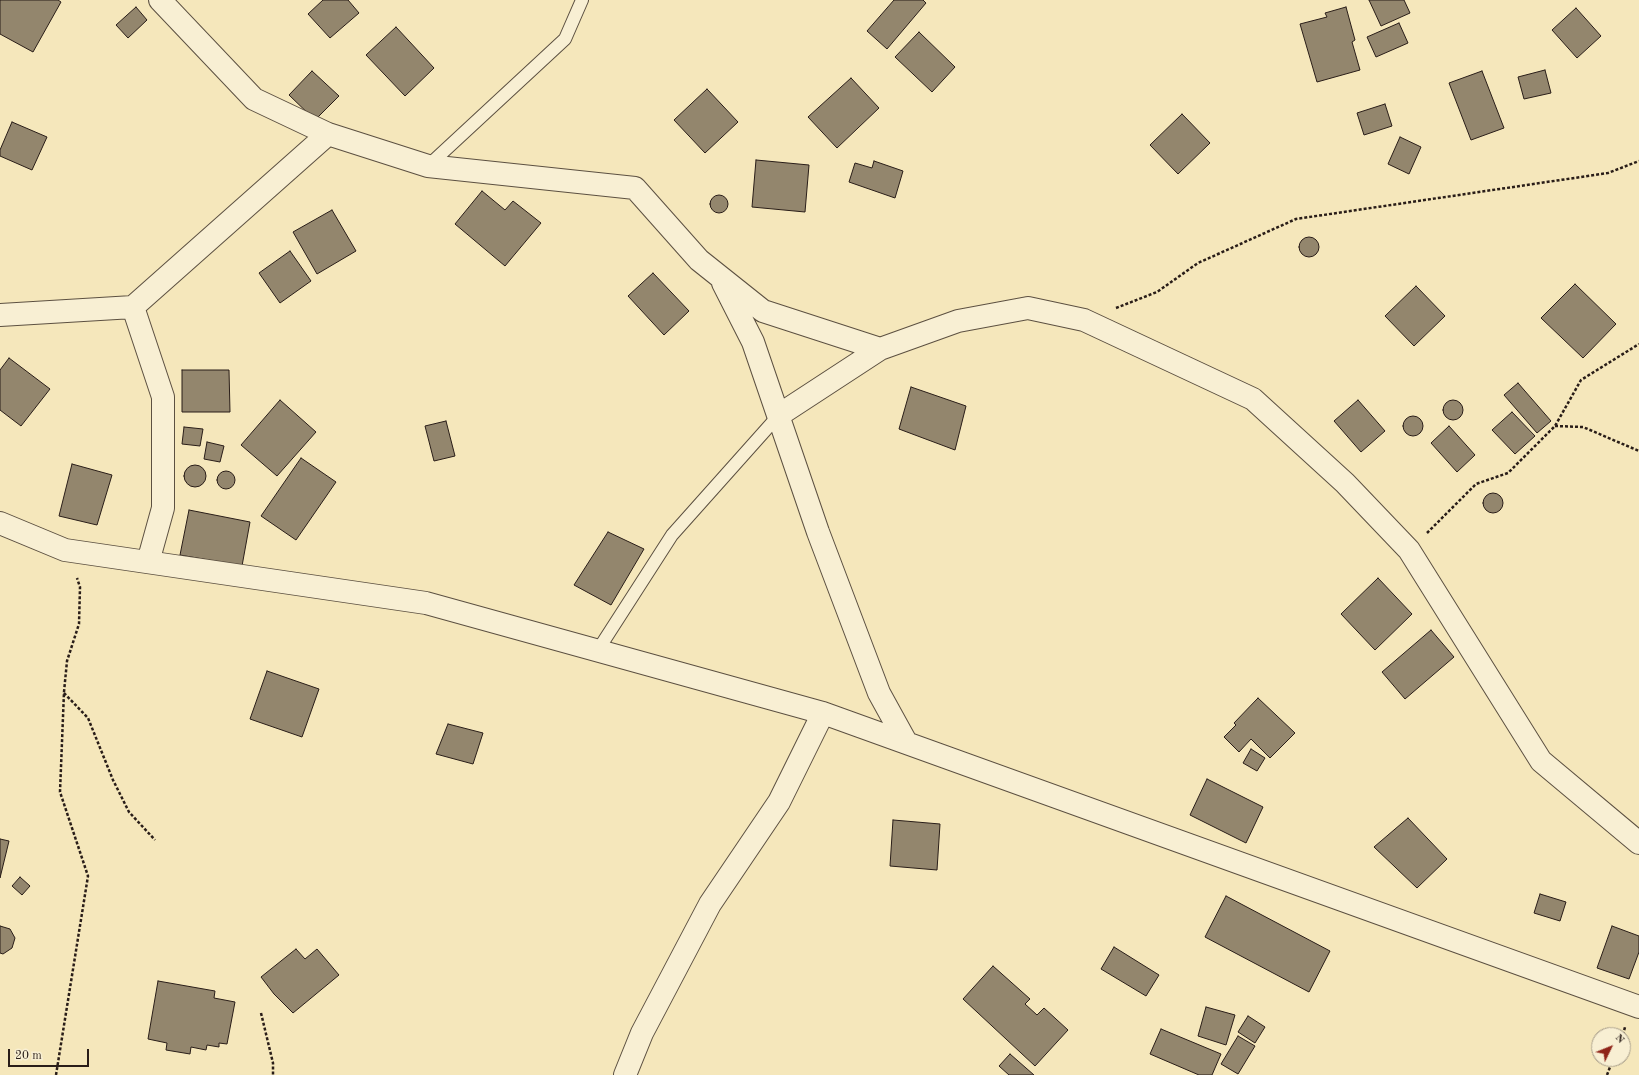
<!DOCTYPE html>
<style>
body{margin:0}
#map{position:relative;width:1639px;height:1075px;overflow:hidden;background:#f5e7bb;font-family:"Old Standard TT",serif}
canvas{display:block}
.north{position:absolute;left:1591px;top:1027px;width:40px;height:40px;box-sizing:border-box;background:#f8efd3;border:1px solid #a59b88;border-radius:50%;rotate:47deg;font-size:11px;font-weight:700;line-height:16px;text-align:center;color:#291d18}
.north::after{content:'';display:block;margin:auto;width:14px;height:18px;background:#8f2418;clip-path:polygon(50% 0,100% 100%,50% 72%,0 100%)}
.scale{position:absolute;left:8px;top:1049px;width:81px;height:18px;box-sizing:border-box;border:2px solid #291d18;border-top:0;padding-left:5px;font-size:12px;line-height:14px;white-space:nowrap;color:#291d18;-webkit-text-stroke:3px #f8efd3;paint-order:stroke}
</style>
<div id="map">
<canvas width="1639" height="1075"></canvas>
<div class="north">N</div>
<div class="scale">20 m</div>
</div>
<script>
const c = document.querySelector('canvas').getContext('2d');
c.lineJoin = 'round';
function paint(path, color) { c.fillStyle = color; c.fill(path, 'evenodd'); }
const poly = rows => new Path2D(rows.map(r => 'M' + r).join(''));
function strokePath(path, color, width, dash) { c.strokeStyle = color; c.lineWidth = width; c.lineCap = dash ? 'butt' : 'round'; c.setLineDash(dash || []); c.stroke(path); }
const building = poly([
 [0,0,58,0,61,2,33,52,0,34,0,0],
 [323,0,348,0,359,13,330,38,308,14,323,0],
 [894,0,923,0,926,3,887,49,867,31,894,0],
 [1369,0,1404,0,1410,13,1381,26,1369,0],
 [136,7,147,20,128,38,116,25,136,7],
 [1346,7,1355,40,1352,42,1360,70,1317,82,1300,24,1327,17,1325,13,1346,7],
 [1576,8,1601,36,1577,58,1552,30,1576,8],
 [1399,23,1408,43,1376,57,1367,37,1399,23],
 [396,27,434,68,405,96,366,55,396,27],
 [919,32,955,67,932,92,895,57,919,32],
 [1545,70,1551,93,1524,99,1518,77,1545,70],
 [312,71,339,96,315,120,289,95,312,71],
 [1482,71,1504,128,1471,140,1449,83,1482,71],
 [851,78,879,108,837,148,808,117,851,78],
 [707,89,738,122,705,153,674,120,707,89],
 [1385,104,1392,126,1364,135,1357,113,1385,104],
 [1182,114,1210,143,1178,174,1150,145,1182,114],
 [12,122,47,137,32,170,0,156,0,150,12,122],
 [1400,137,1421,147,1409,174,1388,164,1400,137],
 [756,160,809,165,805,212,752,207,756,160],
 [874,161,903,171,895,198,849,182,855,163,872,168,874,161],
 [482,191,505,210,513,201,541,223,505,266,455,224,482,191],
 '710 204a9 9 0 1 1 18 0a9 9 0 1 1-18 0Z',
 [332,210,356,251,317,274,293,232,332,210],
 '1299 247a10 10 0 1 1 20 0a10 10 0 1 1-20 0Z',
 [290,251,311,281,280,303,259,273,290,251],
 [653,273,689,311,664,335,628,296,653,273],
 [1575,284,1616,324,1583,358,1541,318,1575,284],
 [1416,286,1445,316,1414,346,1385,316,1416,286],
 [9,358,50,389,21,426,0,410,0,370,9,358],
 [182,370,229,370,230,412,182,412,182,370],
 [1518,383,1551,421,1537,433,1504,395,1518,383],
 [911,387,966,406,955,450,899,429,911,387],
 '1443 410a10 10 0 1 1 20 0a10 10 0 1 1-20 0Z',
 [280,400,316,432,277,476,241,445,280,400],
 [1358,400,1385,431,1361,452,1334,421,1358,400],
 [1512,412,1535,436,1515,454,1492,430,1512,412],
 '1403 426a10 10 0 1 1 20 0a10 10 0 1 1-20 0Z',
 [446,421,455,456,434,461,425,426,446,421],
 [1449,426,1475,455,1457,472,1431,443,1449,426],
 [184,427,203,429,200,446,182,444,184,427],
 [207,442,224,446,220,462,204,459,207,442],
 [301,458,336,482,296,540,261,516,301,458],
 [72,464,112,475,97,525,59,516,72,464],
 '184 476a11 11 0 1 1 22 0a11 11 0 1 1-22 0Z',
 '217 480a9 9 0 1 1 18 0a9 9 0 1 1-18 0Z',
 '1483 503a10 10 0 1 1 20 0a10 10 0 1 1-20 0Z',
 [189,510,250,522,242,566,180,555,189,510],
 [608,532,644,549,611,605,574,585,608,532],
 [1378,578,1412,614,1375,650,1341,614,1378,578],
 [1431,630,1454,657,1405,699,1382,672,1431,630],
 [267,671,319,689,302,737,250,719,267,671],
 [1258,698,1295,733,1270,758,1251,739,1239,752,1224,737,1236,725,1234,723,1258,698],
 [448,724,483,733,473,764,436,754,448,724],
 [1251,749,1265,758,1257,771,1243,763,1251,749],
 [1207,779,1263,807,1246,843,1190,815,1207,779],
 [1408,818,1447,859,1417,888,1374,847,1408,818],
 [893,820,940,824,937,870,890,866,893,820],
 [0,839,9,841,0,878,0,839],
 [20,877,30,886,22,895,12,886,20,877],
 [1540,894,1566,902,1560,921,1534,913,1540,894],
 [1226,896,1330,951,1309,992,1205,937,1226,896],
 [0,926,10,929,15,938,12,948,3,954,0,953,0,926],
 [1612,926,1639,936,1639,952,1629,979,1597,968,1612,926],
 [1114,947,1159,975,1146,996,1101,969,1114,947],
 [296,949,305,959,317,949,339,975,293,1013,274,994,261,977,296,949],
 [993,966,1030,999,1025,1004,1037,1015,1044,1008,1068,1030,1035,1066,963,999,993,966],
 [158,981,215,991,214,998,235,1002,227,1044,219,1043,219,1047,207,1045,206,1050,191,1047,190,1054,166,1050,167,1043,148,1039,158,981],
 [1206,1007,1235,1015,1226,1045,1198,1036,1206,1007],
 [1248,1016,1265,1027,1255,1043,1238,1032,1248,1016],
 [1161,1029,1221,1054,1212,1075,1199,1075,1150,1054,1161,1029],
 [1238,1036,1255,1046,1238,1074,1221,1064,1238,1036],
 [1010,1054,1034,1075,1009,1075,999,1066,1010,1054]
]);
paint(building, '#93866d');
strokePath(building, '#291d18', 1);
const service = poly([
 [428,166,565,39,582,0],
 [598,650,672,535,779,415]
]);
const minor = poly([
 [160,0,254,99,328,134,428,166,635,188,699,260,763,311,880,349,958,321,1028,308,1084,320,1253,399,1345,483,1409,550,1541,761,1639,843],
 [723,283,753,342,818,532,879,693,906,742],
 [133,307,163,397,163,508,148,562],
 [0,315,133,307,328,134],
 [779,415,880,349],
 [0,523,65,550,426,603,823,713,1639,1007],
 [625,1075,642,1033,710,904,779,802,823,713]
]);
strokePath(service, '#5c5041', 14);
strokePath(minor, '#5c5041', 24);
strokePath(poly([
 [1116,308,1157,292,1198,263,1296,219,1608,173,1639,161],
 [1555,426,1583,427,1639,451],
 [1427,533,1476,484,1508,473,1555,426,1581,380,1639,344],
 [64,693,88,718,113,780,129,812,155,840],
 [261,1013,273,1063,273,1075],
 [1623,1035,1625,1027],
 [56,1075,88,876,60,792,64,692,67,661,79,624,80,587,77,578],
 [1607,1075,1613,1059]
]), '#291d18', 2.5, [3, 2]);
strokePath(service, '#f8efd3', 12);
strokePath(minor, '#f8efd3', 22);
</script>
